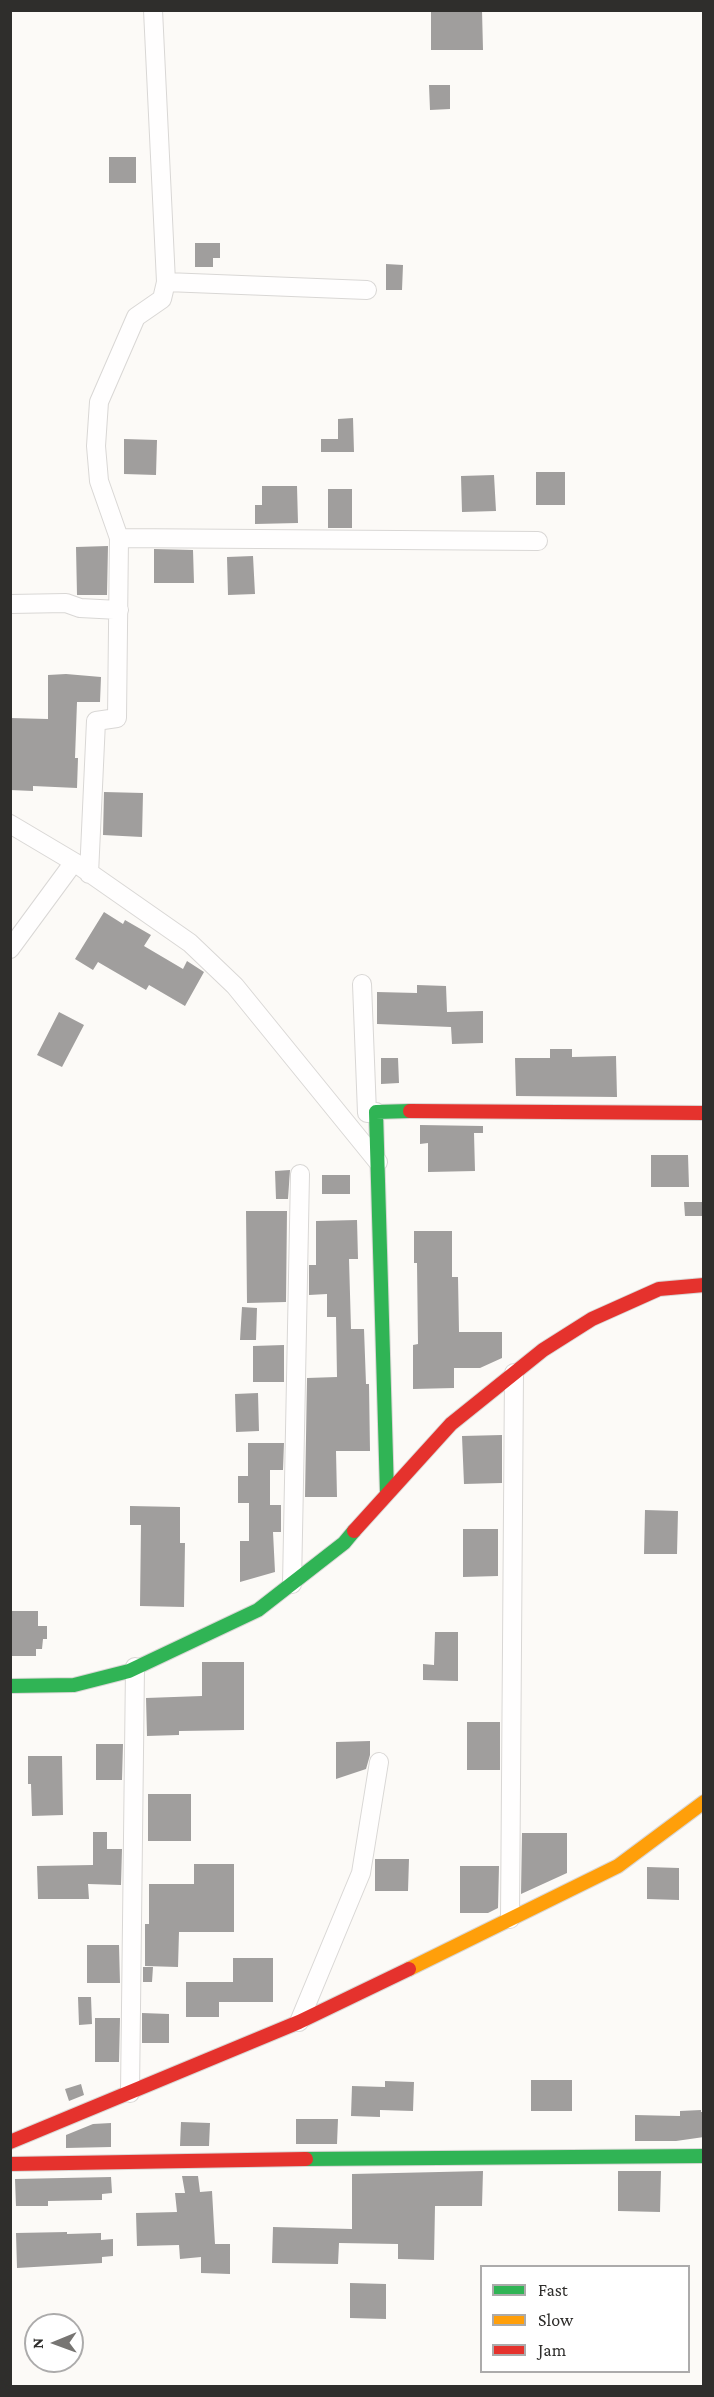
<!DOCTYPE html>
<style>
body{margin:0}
#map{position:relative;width:714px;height:2397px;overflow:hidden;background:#fcfaf7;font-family:"Crimson Pro",serif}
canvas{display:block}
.frame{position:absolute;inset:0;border:12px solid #2f2e2c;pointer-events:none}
.legend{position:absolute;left:480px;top:2265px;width:210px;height:108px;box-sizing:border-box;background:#fff;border:2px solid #acabab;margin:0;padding:8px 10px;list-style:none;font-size:18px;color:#2f2e2c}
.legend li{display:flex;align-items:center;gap:12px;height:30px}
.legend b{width:30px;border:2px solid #acabab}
.north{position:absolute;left:24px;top:2313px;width:60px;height:60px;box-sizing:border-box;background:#fff;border:2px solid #acabab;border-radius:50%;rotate:269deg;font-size:16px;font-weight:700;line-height:24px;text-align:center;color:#2f2e2c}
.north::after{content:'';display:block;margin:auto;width:21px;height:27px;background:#777573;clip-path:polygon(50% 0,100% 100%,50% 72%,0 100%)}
</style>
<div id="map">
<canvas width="714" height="2397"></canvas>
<div class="frame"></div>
<ul class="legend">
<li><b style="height:8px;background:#30b455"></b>Fast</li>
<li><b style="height:8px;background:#ff9f0a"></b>Slow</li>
<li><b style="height:8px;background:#e5322d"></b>Jam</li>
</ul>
<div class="north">N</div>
</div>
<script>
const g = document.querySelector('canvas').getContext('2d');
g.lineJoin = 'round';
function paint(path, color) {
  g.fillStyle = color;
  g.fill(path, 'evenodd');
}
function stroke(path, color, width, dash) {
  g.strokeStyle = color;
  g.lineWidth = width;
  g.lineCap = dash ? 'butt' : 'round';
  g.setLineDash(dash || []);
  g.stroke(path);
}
const building = new Path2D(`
 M 431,10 L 482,10 L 483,50 L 431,50 Z
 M 429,85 L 450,85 L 450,109 L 430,110 Z
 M 109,157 L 136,157 L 136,183 L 109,183 Z
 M 195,243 L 220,243 L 220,258 L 213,258 L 213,267 L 195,267 Z
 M 386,264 L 403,265 L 402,290 L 386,290 Z
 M 353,418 L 354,452 L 321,452 L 321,439 L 338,439 L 338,419 Z
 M 124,439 L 157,440 L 156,475 L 124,474 Z
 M 536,472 L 565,472 L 565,505 L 536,505 Z
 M 494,475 L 496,511 L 462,512 L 461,476 Z
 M 262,486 L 297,486 L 298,523 L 255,524 L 255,505 L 262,505 Z
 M 328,489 L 352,489 L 352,528 L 328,528 Z
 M 108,546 L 107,595 L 77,595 L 76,547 Z
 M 154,549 L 193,550 L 194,583 L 154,583 Z
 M 253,556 L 255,594 L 228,595 L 227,557 Z
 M 66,674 L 101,677 L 100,702 L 77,702 L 75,758 L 78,758 L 77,788 L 33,786 L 33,791 L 10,790 L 10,718 L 48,719 L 48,675 Z
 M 104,792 L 143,793 L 142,837 L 103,835 Z
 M 104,912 L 123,924 L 125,920 L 151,935 L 144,946 L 183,969 L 187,961 L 204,972 L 185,1006 L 149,985 L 146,990 L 98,962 L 93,970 L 75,959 Z
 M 417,985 L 446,986 L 447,1012 L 483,1011 L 483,1043 L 452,1044 L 451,1027 L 377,1024 L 377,992 L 417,993 Z
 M 59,1012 L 84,1025 L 62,1067 L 37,1055 Z
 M 550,1049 L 572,1049 L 572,1057 L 616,1056 L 617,1097 L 516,1096 L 515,1058 L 550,1058 Z
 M 381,1058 L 398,1058 L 399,1083 L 381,1084 Z
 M 420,1125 L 483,1126 L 483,1133 L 474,1133 L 475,1171 L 428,1172 L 428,1143 L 420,1144 Z
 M 651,1155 L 688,1155 L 689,1187 L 651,1187 Z
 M 290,1170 L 288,1199 L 276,1199 L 275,1171 Z
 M 322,1175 L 350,1175 L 350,1194 L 322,1194 Z
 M 684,1202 L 703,1202 L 703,1216 L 685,1216 Z
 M 246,1211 L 287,1211 L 286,1302 L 247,1303 Z
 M 357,1220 L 358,1259 L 349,1259 L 351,1329 L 364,1329 L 366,1384 L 369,1384 L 370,1451 L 336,1451 L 337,1497 L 305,1497 L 307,1378 L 337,1377 L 336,1317 L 327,1317 L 327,1294 L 309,1295 L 309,1265 L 316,1265 L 316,1221 Z
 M 414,1231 L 452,1231 L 452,1277 L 458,1277 L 459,1332 L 502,1332 L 502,1358 L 480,1368 L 454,1368 L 454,1388 L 413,1389 L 413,1345 L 418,1344 L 417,1263 L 414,1263 Z
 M 242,1307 L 257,1308 L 256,1340 L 240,1340 Z
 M 284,1345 L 284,1382 L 253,1382 L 253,1346 Z
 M 258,1393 L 259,1431 L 236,1432 L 235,1394 Z
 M 502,1435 L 502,1483 L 464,1484 L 462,1436 Z
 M 248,1443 L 284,1443 L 283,1470 L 270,1470 L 270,1505 L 281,1505 L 281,1532 L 273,1532 L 275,1572 L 240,1582 L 240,1541 L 249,1541 L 249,1503 L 238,1503 L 238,1476 L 248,1476 Z
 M 130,1506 L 180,1507 L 180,1543 L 185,1543 L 184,1607 L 140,1606 L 141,1525 L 130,1525 Z
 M 645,1510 L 678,1511 L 677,1554 L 644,1554 Z
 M 463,1529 L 498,1529 L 498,1576 L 463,1577 Z
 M 12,1611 L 38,1611 L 38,1626 L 47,1626 L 47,1639 L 43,1639 L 42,1649 L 36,1649 L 36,1656 L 12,1656 Z
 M 435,1632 L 458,1632 L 458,1681 L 423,1680 L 423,1664 L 434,1665 Z
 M 202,1662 L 244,1662 L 244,1730 L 179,1731 L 179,1735 L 147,1736 L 146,1698 L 202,1696 Z
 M 467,1722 L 500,1722 L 500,1770 L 467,1770 Z
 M 370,1741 L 370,1755 L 366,1769 L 336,1779 L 336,1742 Z
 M 96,1744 L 123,1744 L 122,1780 L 96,1780 Z
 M 28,1756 L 62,1756 L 63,1815 L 32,1816 L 31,1784 L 28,1784 Z
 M 148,1794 L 191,1794 L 191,1841 L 148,1841 Z
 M 93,1832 L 107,1832 L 107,1849 L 122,1849 L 121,1885 L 88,1884 L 89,1899 L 38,1899 L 37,1866 L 93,1865 Z
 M 522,1833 L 567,1833 L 567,1873 L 521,1894 Z
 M 375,1859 L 409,1859 L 408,1891 L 375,1891 Z
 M 194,1864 L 234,1864 L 234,1932 L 179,1932 L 178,1967 L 145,1966 L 145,1924 L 149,1924 L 149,1884 L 194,1884 Z
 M 460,1866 L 499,1866 L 498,1908 L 488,1913 L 460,1913 Z
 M 647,1867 L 679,1868 L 679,1900 L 647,1899 Z
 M 87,1945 L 119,1945 L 120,1983 L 87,1983 Z
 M 233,1958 L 273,1958 L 273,2002 L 219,2002 L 219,2017 L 186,2017 L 186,1982 L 233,1982 Z
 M 143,1967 L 153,1967 L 152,1982 L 143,1982 Z
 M 78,1997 L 91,1997 L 92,2024 L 79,2025 Z
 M 142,2013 L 169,2014 L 169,2043 L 142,2043 Z
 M 95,2018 L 120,2018 L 119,2062 L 95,2062 Z
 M 531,2080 L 572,2080 L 572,2111 L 531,2111 Z
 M 385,2081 L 414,2082 L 413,2111 L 380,2110 L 380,2117 L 351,2116 L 352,2086 L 385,2087 Z
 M 81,2084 L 84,2095 L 69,2101 L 65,2089 Z
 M 701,2110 L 701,2112 L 704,2112 L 704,2137 L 676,2141 L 635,2141 L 635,2115 L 680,2116 L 680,2111 Z
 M 296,2119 L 338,2119 L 337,2144 L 296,2144 Z
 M 181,2122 L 210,2123 L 209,2146 L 180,2146 Z
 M 111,2123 L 111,2147 L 66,2148 L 66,2135 L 93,2124 Z
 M 483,2171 L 482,2206 L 435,2206 L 434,2260 L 398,2259 L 398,2244 L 339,2243 L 338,2264 L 272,2263 L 273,2227 L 352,2229 L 352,2174 Z
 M 618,2171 L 661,2171 L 660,2212 L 618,2211 Z
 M 182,2176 L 198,2176 L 200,2192 L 212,2191 L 215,2244 L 230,2244 L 230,2274 L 201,2273 L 201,2257 L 180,2259 L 179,2245 L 137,2246 L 136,2213 L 177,2212 L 175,2193 L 185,2193 Z
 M 111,2177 L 112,2193 L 102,2194 L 102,2200 L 48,2201 L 48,2206 L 16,2206 L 15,2179 Z
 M 67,2232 L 67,2234 L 101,2233 L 101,2240 L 113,2239 L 113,2256 L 102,2257 L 102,2263 L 17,2268 L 16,2233 Z
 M 350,2283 L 386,2284 L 386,2319 L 350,2318 Z`);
const street = new Path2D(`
 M 153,10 L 166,282 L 367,290
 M 119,538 L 538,541
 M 10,604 L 66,603 L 80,608 L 119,610
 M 10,824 L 74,862
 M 89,874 L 96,721 L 117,718 L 119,538 L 99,481 L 96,446 L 99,402 L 136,317 L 162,299 L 166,282
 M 10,949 L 74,862 L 190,943 L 235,986 L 378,1162
 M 362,984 L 367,1113 L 376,1112
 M 292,1584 L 300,1174
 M 510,1919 L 514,1373
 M 299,2022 L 361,1873 L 379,1762
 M 130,2093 L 135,1667`);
const fast = new Path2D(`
 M 387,1493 L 376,1112 L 410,1111
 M 10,1686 L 74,1685 L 129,1671 L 258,1610 L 344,1543 L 354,1531
 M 306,2159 L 704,2156`);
const slow = new Path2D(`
 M 409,1969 L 618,1866 L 704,1802`);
const jam = new Path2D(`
 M 410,1111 L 704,1113
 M 354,1531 L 451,1424 L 543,1350 L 592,1319 L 659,1289 L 704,1285
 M 10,2142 L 299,2022 L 409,1969
 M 10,2164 L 306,2159`);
paint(building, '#a09e9d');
stroke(street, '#d9d7d5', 20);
stroke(fast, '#d9d7d5', 16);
stroke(slow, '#d9d7d5', 16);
stroke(jam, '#d9d7d5', 16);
stroke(street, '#fffefe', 18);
stroke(fast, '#30b455', 14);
stroke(slow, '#ff9f0a', 14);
stroke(jam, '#e5322d', 14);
</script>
